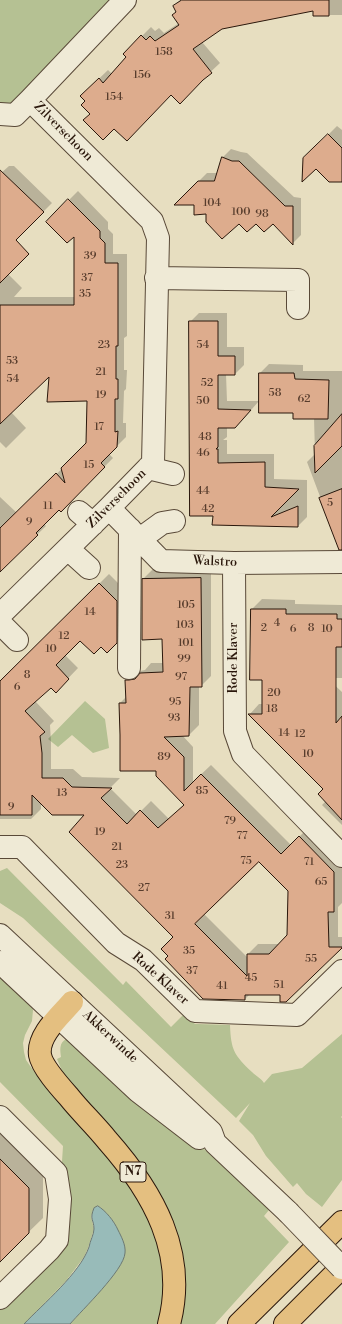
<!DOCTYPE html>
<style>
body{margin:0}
canvas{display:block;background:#e7dec0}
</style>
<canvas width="342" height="1324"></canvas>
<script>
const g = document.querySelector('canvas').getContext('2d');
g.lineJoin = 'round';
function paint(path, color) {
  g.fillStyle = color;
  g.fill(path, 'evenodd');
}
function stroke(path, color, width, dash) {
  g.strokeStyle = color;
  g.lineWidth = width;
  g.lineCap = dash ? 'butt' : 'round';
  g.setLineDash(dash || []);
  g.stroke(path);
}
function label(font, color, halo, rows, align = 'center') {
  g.font = font + ' "Libre Bodoni",serif';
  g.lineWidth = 3;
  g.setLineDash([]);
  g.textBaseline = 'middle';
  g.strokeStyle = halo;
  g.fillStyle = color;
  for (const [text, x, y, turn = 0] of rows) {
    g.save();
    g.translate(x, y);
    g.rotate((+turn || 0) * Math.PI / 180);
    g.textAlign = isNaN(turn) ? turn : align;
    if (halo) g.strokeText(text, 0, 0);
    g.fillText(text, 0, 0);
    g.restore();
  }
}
const green = new Path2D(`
 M 0,0 L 119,0 L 12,107 L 0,107 Z
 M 85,701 L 105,719 L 109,748 L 93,753 L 72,735 L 58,747 L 48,739 Z
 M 7,868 L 123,985 L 126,981 L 171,1027 L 184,1014 L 195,1024 L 198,1024 L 230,1025 C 231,1050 234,1055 252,1072 C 256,1076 261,1078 264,1083 L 272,1074 L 302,1068 L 342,1034 L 342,1116 L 341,1117 L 342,1118 L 342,1180 L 322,1207 L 306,1194 L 297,1183 L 293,1187 L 266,1156 L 253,1135 L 239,1121 L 250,1103 L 236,1118 L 23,918 L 0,903 L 0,871 Z
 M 0,970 L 31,1003 L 33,1010 L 32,1021 L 25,1035 L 23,1043 L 24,1052 L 26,1060 L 40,1080 L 114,1162 L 150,1218 L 163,1258 L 165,1292 L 159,1324 L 70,1324 L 110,1279 L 115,1224 L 101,1208 L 98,1206 L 91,1216 L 94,1229 L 88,1248 L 84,1257 L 66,1281 L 24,1324 L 0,1324 L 0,1308 L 56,1254 L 63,1146 L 0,1082 Z
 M 66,1039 L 69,1040 L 214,1157 L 269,1210 L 264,1216 L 289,1242 L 215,1324 L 179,1324 L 183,1260 L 177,1234 L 167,1209 L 71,1085 L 63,1073 L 57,1059 L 61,1057 C 60,1050 59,1043 66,1039 Z`);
const water = new Path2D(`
 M 98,1206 C 106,1211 114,1221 118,1230 C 121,1236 126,1245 125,1253 C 124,1270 82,1310 70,1324 L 24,1324 C 43,1304 80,1273 89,1247 C 90,1241 94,1234 94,1229 C 94,1219 89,1220 94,1208 Z`);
const shadow = new Path2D(`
 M 180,0 L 232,0 L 221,29 L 202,42 L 220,63 L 203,79 L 171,94 L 114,128 L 81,96 L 108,70 L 112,74 L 128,57 L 124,54 L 151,27 L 155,31 L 159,28 L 164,33 L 179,23 L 177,11 L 174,6 Z
 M 305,0 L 342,0 L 342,15 L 314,15 L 314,9 Z
 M 337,126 L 342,130 L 342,180 L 316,167 L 304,159 Z
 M 231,149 L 241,152 L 247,153 L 294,197 L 301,198 L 301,235 L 293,243 L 273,222 L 239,222 L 207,213 L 195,204 L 176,204 L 207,173 L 217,173 L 222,158 Z
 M 9,166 L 14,166 L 52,203 L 8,247 L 0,240 L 0,174 Z
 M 78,191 L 108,222 L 108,229 L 113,234 L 113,254 L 127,254 L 127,336 L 124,338 L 124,370 L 127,370 L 126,389 L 124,391 L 123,423 L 126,423 L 126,437 L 109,454 L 113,458 L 61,511 L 59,509 L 44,524 L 46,526 L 0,571 L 0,497 L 17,513 L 88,443 L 88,400 L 50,375 L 11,412 L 26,428 L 6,448 L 0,442 L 0,272 L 3,269 L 22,288 L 14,297 L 75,297 L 75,234 L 47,222 Z
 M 199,313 L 227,313 L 227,347 L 244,347 L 244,365 L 235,374 L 226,374 L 227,401 L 259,401 L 244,418 L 227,427 L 227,437 L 223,440 L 227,440 L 227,454 L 274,454 L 274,479 L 307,480 L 307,517 L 298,526 L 214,515 L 190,322 Z
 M 269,364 L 303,365 L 303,371 L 342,371 L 342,518 L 330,523 L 307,462 L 315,454 L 314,418 L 294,412 L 260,373 Z
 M 211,568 L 211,676 L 201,686 L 199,686 L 199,725 L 189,735 L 182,735 L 193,747 L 193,782 L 211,765 L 291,845 L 309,827 L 342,860 L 342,903 L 338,907 L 338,937 L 342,937 L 342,947 L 286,1001 L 281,994 L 250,994 L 245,999 L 170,956 L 175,937 L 86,814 L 41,802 L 41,809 L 31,819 L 0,819 L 0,683 L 109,574 L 126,591 L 126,632 L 107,651 L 102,645 L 80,639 L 65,655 L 78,668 L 56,691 L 51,686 L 35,701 L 54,721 L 50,725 L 51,742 L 51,769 L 73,769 L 82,777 L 120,778 L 110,788 L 137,815 L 151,801 L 169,819 L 185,804 L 157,770 L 121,735 L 120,703 L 127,696 L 126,680 L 136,670 L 140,671 L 145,670 L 151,663 L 164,663 L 163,638 L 143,579 L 153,569 ZM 259,861 L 289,891 L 288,935 L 279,944 L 258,944 L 248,954 L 248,958 L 204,914 Z
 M 262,599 L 295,600 L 295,604 L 342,605 L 342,678 L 327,678 L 342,692 L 342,825 L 322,805 L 326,801 L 324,789 L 250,714 L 259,704 L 263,704 L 263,679 L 252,609 Z
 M 0,1130 L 43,1174 L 43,1218 L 0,1260 Z`);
const building = new Path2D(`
 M 182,0 L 329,0 L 329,16 L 313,16 L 313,11 L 222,29 L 193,49 L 212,73 L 203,80 L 180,104 L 171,95 L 127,141 L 114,129 L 103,140 L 83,120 L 90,114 L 81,105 L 85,101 L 80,96 L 99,78 L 103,83 L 126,57 L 123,54 L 141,35 L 146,40 L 150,36 L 155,41 L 179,25 L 172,15 L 176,12 L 173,6 Z
 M 328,134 L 342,148 L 342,182 L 329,182 L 316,169 L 302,182 L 303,158 Z
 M 222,157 L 232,161 L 239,161 L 285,206 L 293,206 L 293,245 L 273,224 L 264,232 L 256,224 L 247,232 L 239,224 L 222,239 L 206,222 L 206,214 L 194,215 L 194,205 L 174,205 L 198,181 L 214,181 Z
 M 0,170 L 44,212 L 16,240 L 29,254 L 0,283 Z
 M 68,199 L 100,231 L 100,238 L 105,243 L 105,263 L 118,263 L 118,346 L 116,346 L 116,379 L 118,379 L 118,399 L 115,399 L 115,432 L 118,431 L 117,447 L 101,463 L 105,467 L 61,512 L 59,510 L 36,533 L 38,535 L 0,572 L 0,528 L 56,473 L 65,483 L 61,468 L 86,443 L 87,401 L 47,402 L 49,377 L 0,424 L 0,305 L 74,305 L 74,237 L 67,243 L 46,222 Z
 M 189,321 L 218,321 L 218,356 L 235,356 L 235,375 L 218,375 L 218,409 L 251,410 L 235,428 L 218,428 L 218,447 L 216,449 L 218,449 L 218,463 L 265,462 L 265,487 L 299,489 L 271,517 L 298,506 L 298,527 L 212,525 L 213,516 L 190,516 Z
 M 259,373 L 294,373 L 295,379 L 329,380 L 328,419 L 293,419 L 293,413 L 259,413 Z
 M 342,414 L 342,446 L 315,473 L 314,446 Z
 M 342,489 L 342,550 L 339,550 L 319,498 Z
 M 201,578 L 202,687 L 190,687 L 189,736 L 164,737 L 184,757 L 184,791 L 201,774 L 281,854 L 299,836 L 334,872 L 334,912 L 328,912 L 329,947 L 342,947 L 342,948 L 286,1002 L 280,1002 L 280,995 L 245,995 L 245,1000 L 203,999 L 165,959 L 168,956 L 161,949 L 173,937 L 69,832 L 84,815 L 52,815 L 32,795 L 32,815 L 0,815 L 0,681 L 99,583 L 117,601 L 117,643 L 107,653 L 101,647 L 94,654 L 80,641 L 56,665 L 69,679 L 56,693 L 51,688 L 25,711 L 45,732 L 40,736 L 42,753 L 42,778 L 63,778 L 72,787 L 112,788 L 101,798 L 127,824 L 140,810 L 158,828 L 184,805 L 156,776 L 156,771 L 120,771 L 120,735 L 119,703 L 126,703 L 125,680 L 129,680 L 135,679 L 140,673 L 163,672 L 162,639 L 142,640 L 142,579 ZM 259,862 L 288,891 L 287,935 L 269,954 L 247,954 L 247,976 L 195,924 Z
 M 251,609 L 286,609 L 286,614 L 337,614 L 337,619 L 342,619 L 342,647 L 336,647 L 336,723 L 342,716 L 342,820 L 318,794 L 323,789 L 248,714 L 262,714 L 262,680 L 250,680 Z
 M 0,1159 L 29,1188 L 29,1233 L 0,1262 Z`);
const minor = new Path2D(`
 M 0,114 L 15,115 L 30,100
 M 156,278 L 298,280 L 298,308
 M 148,468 L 173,474
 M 109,508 L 161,561 L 234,563 L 342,562
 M 79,512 L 93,524
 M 140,539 L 162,523 L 174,521
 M 68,549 L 89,568
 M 234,563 L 235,731 L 243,754 L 342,856
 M 0,615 L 109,508 L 153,463 L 158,238 L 152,221 L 30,100 L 125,0
 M 0,623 L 17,640
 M 129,668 L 130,529
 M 0,847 L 22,847 L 116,943 L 143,960 L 195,1011 L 297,1015 L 342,971
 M 0,935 L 211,1132 L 215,1143 L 288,1212
 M 0,962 L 138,1091 L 199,1138
 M 0,1117 L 56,1173 L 60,1199 L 57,1240 L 49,1250 L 0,1298`);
const highway = new Path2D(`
 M 72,1002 C 61,1015 37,1035 40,1055 C 42,1067 61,1088 69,1097 C 81,1112 95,1125 107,1140 C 153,1192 188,1253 169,1324
 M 239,1324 L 342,1222
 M 285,1324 L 342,1267`);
const minorBridge = new Path2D(`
 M 288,1212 L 342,1268`);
const numberNames = [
 ["158",164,52],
 ["156",142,75],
 ["154",114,97],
 ["104",212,203],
 ["100",241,212],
 ["98",262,214],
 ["39",90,256],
 ["37",87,278],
 ["35",85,294],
 ["23",104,345],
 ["54",203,345],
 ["53",12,361],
 ["21",101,372],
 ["54",13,379],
 ["52",207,383],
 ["58",275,393],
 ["19",101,395],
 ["62",304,399],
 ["50",203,401],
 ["17",99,427],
 ["48",205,437],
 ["46",203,453],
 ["15",89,465],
 ["44",203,491],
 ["5",330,503],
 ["11",48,506],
 ["42",208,509],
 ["9",29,522],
 ["105",186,605],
 ["14",90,612],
 ["4",277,623],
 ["103",185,625],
 ["2",264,628],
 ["8",311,628],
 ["6",293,629],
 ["10",327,629],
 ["12",64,636],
 ["101",186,643],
 ["10",51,649],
 ["99",184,659],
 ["8",27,675],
 ["97",181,677],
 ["6",17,687],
 ["20",274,693],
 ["95",175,702],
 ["18",272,709],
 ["93",174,718],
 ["14",284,733],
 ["12",300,734],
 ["10",308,754],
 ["89",164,757],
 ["85",202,791],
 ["13",62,793],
 ["9",11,807],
 ["79",230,821],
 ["19",100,832],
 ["77",242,836],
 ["21",117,847],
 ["75",246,861],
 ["71",309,862],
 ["23",122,865],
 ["65",321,882],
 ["27",144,888],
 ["31",170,916],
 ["35",189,951],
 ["55",311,959],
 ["37",192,971],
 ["45",251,978],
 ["51",279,985],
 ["41",222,986]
];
const shields = [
 [133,1172,26]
];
const shieldNames = [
 ["N7",133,1172]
];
const streetNames = [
 ["Zilverschoon",63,132,45],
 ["Zilverschoon",117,499,-45],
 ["Walstro",215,562,2],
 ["Rode Klaver",234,658,-90],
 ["Rode Klaver",160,979,42],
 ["Akkerwinde",110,1037,43]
];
paint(green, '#b5c193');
paint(water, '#98bbb9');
stroke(water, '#6c7973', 1);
paint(shadow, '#0003');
paint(building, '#ddac8d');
stroke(building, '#2a170b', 1);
stroke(minor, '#594938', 24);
stroke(highway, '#2a170b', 24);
stroke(minor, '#efead6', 22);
stroke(highway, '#e4bf80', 22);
stroke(minorBridge, '#594938', 24, []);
stroke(minorBridge, '#efead6', 22);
label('11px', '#573c2c', null, numberNames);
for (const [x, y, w] of shields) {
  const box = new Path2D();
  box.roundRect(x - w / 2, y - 10, w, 20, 3);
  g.fillStyle = '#efead6';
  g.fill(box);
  stroke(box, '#2a170b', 1);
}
label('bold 12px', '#2a170b', null, shieldNames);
label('13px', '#2a170b', '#efead6', streetNames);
</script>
